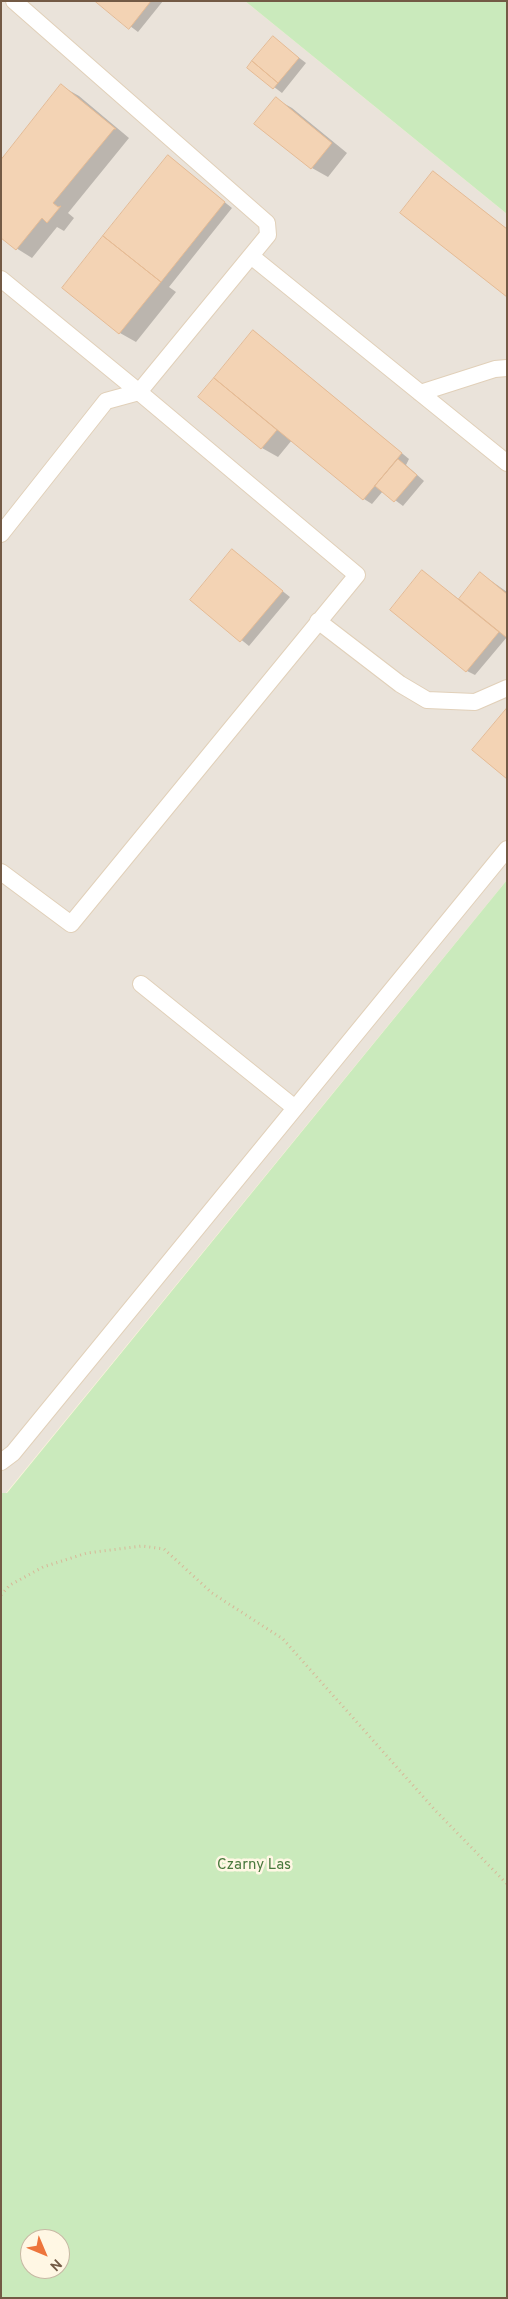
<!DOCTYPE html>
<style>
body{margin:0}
#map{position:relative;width:508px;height:2299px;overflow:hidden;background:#fdf4dd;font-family:Overpass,sans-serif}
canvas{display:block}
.frame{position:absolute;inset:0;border:2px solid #735a45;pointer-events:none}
.north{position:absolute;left:20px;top:2229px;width:50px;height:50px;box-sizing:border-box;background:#fff7e4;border:1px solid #c7b8a4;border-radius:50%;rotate:135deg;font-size:14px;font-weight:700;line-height:20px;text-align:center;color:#735a45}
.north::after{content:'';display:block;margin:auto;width:18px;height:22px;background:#ed753c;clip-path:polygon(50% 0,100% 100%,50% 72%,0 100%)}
</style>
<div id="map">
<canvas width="508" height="2299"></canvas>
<div class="frame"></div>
<div class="north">N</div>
</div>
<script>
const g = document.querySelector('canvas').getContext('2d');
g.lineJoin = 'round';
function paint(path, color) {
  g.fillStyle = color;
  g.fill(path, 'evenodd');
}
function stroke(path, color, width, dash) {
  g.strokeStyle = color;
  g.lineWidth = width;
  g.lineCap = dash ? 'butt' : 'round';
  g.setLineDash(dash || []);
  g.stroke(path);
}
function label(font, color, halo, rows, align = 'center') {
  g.font = font + ' Overpass,sans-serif';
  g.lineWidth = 5;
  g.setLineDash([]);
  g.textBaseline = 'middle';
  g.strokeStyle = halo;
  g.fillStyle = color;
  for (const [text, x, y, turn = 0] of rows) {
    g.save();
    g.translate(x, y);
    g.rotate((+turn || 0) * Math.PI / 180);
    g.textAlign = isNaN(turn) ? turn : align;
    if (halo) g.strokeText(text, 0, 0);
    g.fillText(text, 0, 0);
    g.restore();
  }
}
const industrial = new Path2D(`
 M 1,1 L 245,1 L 507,214 L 507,880 L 6,1493 L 1,1493 Z`);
const green = new Path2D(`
 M 245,1 L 507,1 L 507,214 Z
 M 507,880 L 507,2298 L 1,2298 L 1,1493 L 7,1493 ZM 30,2239 L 60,2239 L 60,2269 L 30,2269 Z`);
const shadow = new Path2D(`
 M 97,1 L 163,1 L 138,32 Z
 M 273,38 L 306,63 L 282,93 L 249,68 Z
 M 63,87 L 79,96 L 129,138 L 68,213 L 74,218 L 64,231 L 57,227 L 32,258 L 16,248 Z
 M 276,99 L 292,108 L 347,153 L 328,177 L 312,168 L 256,123 Z
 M 168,157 L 232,208 L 169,287 L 176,292 L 136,342 L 120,333 L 63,287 Z
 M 433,173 L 507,229 L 507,296 Z
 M 254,331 L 409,459 L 406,465 L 424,481 L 403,506 L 383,491 L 372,504 L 364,499 L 292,440 L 278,457 L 262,448 L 200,397 Z
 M 232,551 L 290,597 L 249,646 L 192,600 Z
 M 422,572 L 460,600 L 480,573 L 507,592 L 507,637 L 475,675 L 467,671 Z`);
const building = new Path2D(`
 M 95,1 L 151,1 L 129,29 Z
 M 273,36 L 299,58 L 278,83 L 252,61 Z
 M 252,61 L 278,83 L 273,89 L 247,68 Z
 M 61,84 L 116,129 L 114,129 L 53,203 L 58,207 L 61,206 L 47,223 L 42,218 L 16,250 L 1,238 L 1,160 Z
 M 276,97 L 332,143 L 311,169 L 254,124 Z
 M 168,155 L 225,202 L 161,282 L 103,236 Z
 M 433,171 L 507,229 L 507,297 L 400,213 Z
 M 103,236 L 161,282 L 119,334 L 62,288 Z
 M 253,330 L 402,453 L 363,500 L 214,378 Z
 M 214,378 L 277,430 L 261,449 L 198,397 Z
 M 398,459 L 417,475 L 394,502 L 375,486 Z
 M 232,549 L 283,591 L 240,642 L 190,600 Z
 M 422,570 L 499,632 L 466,672 L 390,610 Z
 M 480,572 L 507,594 L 507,638 L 459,599 Z
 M 507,708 L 507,779 L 472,750 Z`);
const path = new Path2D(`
 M 1,1595 L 10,1585 L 43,1567 L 87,1553 L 142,1546 L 164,1549 L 212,1593 L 283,1639 L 434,1809 L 507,1884`);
const lane = new Path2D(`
 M 251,256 L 507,463
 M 1,279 L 139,392 L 357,575 L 71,924 L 1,872
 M 420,393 L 495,369 L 507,368
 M 1,534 L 106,401 L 139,392 L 268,235 L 267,223 L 14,1
 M 318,621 L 400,684 L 427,700 L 475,702 L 507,688
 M 141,984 L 295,1108
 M 1,1462 L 13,1453 L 507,849`);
const parkNames = [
 ["Czarny Las",254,1866]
];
paint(industrial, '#eae3da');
paint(green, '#caeabc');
paint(shadow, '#0003');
paint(building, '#f3d3b4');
stroke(building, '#e6bb94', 1);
stroke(lane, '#e1d0b9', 18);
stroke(path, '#d7b798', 3, [1, 4]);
stroke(lane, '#fff', 16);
label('15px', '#49793d', '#fff7e4', parkNames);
</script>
